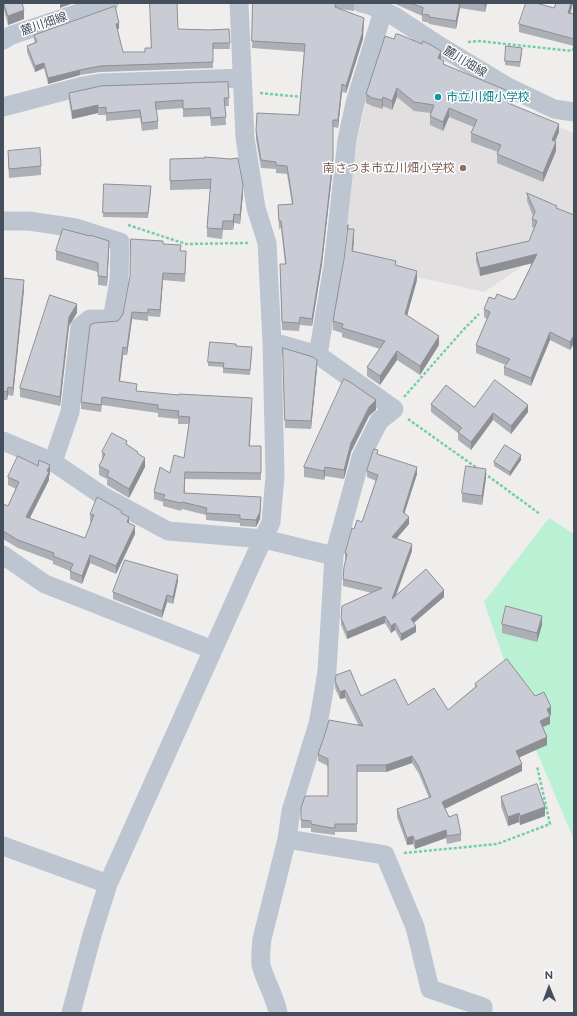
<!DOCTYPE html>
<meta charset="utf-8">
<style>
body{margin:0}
#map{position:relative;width:577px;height:1016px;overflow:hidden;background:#f0eeed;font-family:Raleway,sans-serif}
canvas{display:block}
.frame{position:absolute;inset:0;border:4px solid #454f5b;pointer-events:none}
.north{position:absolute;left:529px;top:968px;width:40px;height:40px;-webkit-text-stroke:3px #fff;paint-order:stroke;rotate:359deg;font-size:11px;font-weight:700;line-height:16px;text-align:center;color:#454f5b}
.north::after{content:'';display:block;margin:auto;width:14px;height:18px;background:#454f5b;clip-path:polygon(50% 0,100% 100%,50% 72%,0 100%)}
</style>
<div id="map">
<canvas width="577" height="1016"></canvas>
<div class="frame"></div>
<div class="north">N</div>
</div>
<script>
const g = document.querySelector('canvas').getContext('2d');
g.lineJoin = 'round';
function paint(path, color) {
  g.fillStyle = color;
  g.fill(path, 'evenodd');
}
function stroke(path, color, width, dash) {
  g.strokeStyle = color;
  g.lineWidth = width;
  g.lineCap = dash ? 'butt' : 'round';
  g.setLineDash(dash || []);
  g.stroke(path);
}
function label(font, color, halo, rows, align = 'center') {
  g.font = font + ' Raleway,"Noto Sans JP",sans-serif';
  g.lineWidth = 3;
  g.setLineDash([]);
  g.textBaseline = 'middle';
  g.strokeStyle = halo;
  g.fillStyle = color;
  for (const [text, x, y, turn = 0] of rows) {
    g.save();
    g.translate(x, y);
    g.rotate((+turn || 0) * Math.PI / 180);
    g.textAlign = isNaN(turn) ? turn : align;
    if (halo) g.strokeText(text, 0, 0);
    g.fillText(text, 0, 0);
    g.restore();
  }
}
const education = new Path2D(`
 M 378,48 L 466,94 L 574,133 L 574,282 L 526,264 L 484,292 L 341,260 L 343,203 Z`);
const green = new Path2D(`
 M 549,518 L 574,534 L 574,840 L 531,738 L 484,602 Z`);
const path = new Path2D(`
 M 468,42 L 478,41 L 572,51 L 574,48
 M 260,93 L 302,97
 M 128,225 L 186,244 L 248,243
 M 404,397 L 464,329 L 479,314
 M 408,419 L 477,468
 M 484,473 L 540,514
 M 404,853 L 497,844 L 550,824 L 537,766`);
const minor = new Path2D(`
 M 361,3 L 370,5 L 394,16 L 438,45 L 506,86 L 554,109 L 574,112
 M 3,40 L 12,35 L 109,3
 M 3,107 L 83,86 L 100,83 L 242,78
 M 3,221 L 29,221 L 76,228 L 120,242 L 119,281 L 112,319 L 90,319 L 80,327 L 70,412 L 53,462
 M 272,342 L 318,355 L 394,409 L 379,421 L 361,457 L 334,556 L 327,671 L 322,702 L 318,724 L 291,811 L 287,839 L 262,939 C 261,948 260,956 261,965 C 265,981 275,996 278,1013
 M 318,355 L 333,266 L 347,140 L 355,103 L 383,11
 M 3,441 L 53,462 L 103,496 L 168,531 L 264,539 L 334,556
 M 3,555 L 45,584 L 213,650
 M 287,839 L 385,855 L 415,927 L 430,989 L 483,1007 L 483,1013
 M 3,846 L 108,884
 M 71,1013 L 92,935 L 108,884 L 251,565 L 271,522 L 275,476 L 272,342 L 267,243 L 256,208 L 245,138 L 239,3`);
const wall = new Path2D(`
 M 4,3 L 22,3 L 24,19 L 8,25 L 4,10 Z
 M 253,3 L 354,3 L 354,11 L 341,9 L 364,26 L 363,31 L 363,39 L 346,93 L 342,92 L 338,128 L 333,127 L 333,166 L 322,264 L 312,326 L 300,325 L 299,331 L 282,330 L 280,264 L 285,264 L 281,228 L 279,229 L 278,205 L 292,204 L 287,174 L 276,173 L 276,169 L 261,168 L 256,139 L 256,131 L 299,115 L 304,52 L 252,48 Z
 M 393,3 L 487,3 L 485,12 L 460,8 L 456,29 L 429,24 L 429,23 L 422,21 L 422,16 Z
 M 556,3 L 573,3 L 571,13 L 574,14 L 574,46 L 519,32 L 519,24 L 554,8 Z
 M 117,29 L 123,52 L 145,52 L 178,29 L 209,30 L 229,29 L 230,49 L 213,49 L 213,68 L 100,72 L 80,75 L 48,84 L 44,68 L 35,72 L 27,52 L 27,46 L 35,42 L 34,40 L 34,35 L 119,29 Z
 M 522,52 L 520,67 L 505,65 L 505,61 Z
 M 441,60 L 444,64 L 513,101 L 512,104 L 559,132 L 555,141 L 556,151 L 543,182 L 497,163 L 497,154 L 498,152 L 471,142 L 471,133 L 474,127 L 449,117 L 443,131 L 430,125 L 430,116 L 431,113 L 414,111 L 397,97 L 392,110 L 383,106 L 382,109 L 372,106 L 366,103 L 366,94 Z
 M 228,82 L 229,106 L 225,106 L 226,125 L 211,126 L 210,116 L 183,117 L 183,108 L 156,110 L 158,121 L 158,129 L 142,131 L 140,118 L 106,121 L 106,115 L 98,115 L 98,113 L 72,119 L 69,101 L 69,93 Z
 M 8,151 L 41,166 L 41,175 L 9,178 L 8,160 Z
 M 170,159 L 243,194 L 240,224 L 234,223 L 233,230 L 223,230 L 222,239 L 207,237 L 207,228 L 210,189 L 170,190 Z
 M 104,184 L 151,191 L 148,218 L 103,217 Z
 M 527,193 L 557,208 L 574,215 L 574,343 L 570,350 L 550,340 L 531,386 L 504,375 L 504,367 L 506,365 L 476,353 L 476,345 L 487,319 L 484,317 L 484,309 L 495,299 L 513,300 L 515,299 L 532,263 L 480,276 L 476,261 L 476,253 L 529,241 L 535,228 L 532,227 L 532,219 L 533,216 L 527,201 Z
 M 348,229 L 354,239 L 353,251 L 396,265 L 417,280 L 407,315 L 439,345 L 420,375 L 397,360 L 380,385 L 367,376 L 367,367 L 380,349 L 342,337 L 342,333 L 333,330 L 333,321 L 344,259 Z
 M 90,236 L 109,250 L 107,286 L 98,285 L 98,272 L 56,260 L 56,251 Z
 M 163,244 L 181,251 L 186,258 L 185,282 L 163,280 L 160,317 L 148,316 L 148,321 L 132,319 L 127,355 L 123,355 L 120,381 L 137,391 L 252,406 L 250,446 L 261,446 L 261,480 L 185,479 L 185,493 L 261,505 L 260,519 L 256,527 L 240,526 L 240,523 L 206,520 L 206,515 L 182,509 L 181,511 L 163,506 L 163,502 L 154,499 L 154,492 L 170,473 L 184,458 L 189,424 L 178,424 L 178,419 L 158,417 L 158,413 L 102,405 L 101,412 L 81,409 L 81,402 L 118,321 Z
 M 3,278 L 24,289 L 13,396 L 8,395 L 7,400 L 3,400 Z
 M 77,313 L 69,326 L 60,406 L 20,397 L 20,388 Z
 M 236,346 L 252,351 L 250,375 L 223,373 L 223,367 L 208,366 L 208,362 Z
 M 283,348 L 317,368 L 311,429 L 285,428 Z
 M 431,404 L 474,407 L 528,412 L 511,434 L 493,420 L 471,450 L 458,440 L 458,433 L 431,412 Z
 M 376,410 L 369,416 L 351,452 L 344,479 L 325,476 L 324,480 L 304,477 L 304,467 Z
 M 127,444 L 138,454 L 145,467 L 129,498 L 107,485 L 107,479 L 99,475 L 99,466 L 102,462 L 102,452 Z
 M 378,454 L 417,474 L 404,513 L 409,524 L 396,539 L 412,551 L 396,596 L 444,597 L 414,623 L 416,632 L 401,641 L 395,630 L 391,633 L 385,623 L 347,639 L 341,625 L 341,618 L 372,593 L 343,586 L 343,579 L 346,560 L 345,560 L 345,553 L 354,529 L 362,522 L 376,481 L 367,477 L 367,471 Z
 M 521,460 L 510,476 L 494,466 L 494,462 Z
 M 50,474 L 49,476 L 49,480 L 30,518 L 85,538 L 91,522 L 90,522 L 90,514 L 122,514 L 129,523 L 135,534 L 116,574 L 90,563 L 82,584 L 70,579 L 70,571 L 53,564 L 53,561 L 18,548 L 3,539 L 3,504 L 8,506 L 16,489 L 8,485 L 8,477 Z
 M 486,478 L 482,505 L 462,502 L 462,493 Z
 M 574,500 L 574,516 L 573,515 L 573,502 Z
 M 178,581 L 173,604 L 167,602 L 162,618 L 113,599 L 113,592 Z
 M 502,624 L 542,625 L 537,642 L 502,633 Z
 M 335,681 L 361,696 L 408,705 L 448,710 L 475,687 L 475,684 L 535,696 L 551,715 L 550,715 L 550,724 L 543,727 L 547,745 L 519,757 L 522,771 L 445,809 L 449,817 L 461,834 L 461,841 L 447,844 L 446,838 L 415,849 L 413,844 L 407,845 L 397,817 L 397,809 L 429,798 L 419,774 L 412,763 L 386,772 L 357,772 L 357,832 L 335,832 L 335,835 L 311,832 L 311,828 L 301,828 L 301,808 L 328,796 L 328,766 L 318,761 L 318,754 L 359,726 L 345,698 L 340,699 L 335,688 Z
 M 501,797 L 545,816 L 520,825 L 519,822 L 508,826 L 501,806 Z`);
const shadedWall = new Path2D(`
 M 60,3 L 74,3 L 60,8 Z
 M 460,3 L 460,8 L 456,29 L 456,21 Z
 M 486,3 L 487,3 L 485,12 L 485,4 Z
 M 571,3 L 573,3 L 568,20 L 568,13 Z
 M 24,10 L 24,19 L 8,25 L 8,16 Z
 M 364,18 L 363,39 L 346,93 L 346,86 L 362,31 Z
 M 119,23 L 119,29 L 116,29 L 116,24 Z
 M 441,51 L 441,60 L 438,58 Z
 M 44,63 L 44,68 L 35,72 L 35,66 Z
 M 80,70 L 80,75 L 48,84 L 48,78 Z
 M 342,84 L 342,92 L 338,128 L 338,120 Z
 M 397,88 L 397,97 L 392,110 L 392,101 Z
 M 513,93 L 513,101 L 508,112 L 508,103 Z
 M 383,97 L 383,106 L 382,109 L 382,100 Z
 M 98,105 L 98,113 L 72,119 L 72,111 Z
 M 449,108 L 449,117 L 443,131 L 443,122 Z
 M 559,124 L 559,132 L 552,149 L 552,140 Z
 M 556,142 L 556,151 L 543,182 L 543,173 Z
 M 333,158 L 333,166 L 322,264 L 312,326 L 312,319 Z
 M 243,185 L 243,194 L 240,224 L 240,215 Z
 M 234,214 L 234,223 L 233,230 L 233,221 Z
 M 354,229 L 354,239 L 352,260 L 352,251 Z
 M 109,241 L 109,250 L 107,286 L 107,277 Z
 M 537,254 L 537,262 L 480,276 L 480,268 Z
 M 417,271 L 417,280 L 405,323 L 405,314 Z
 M 163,273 L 163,280 L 160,317 L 160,310 Z
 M 24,280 L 24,289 L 13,396 L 13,388 Z
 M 77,304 L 77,313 L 69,326 L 60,406 L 60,397 L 69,317 Z
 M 132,312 L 132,319 L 127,355 L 127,348 Z
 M 550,332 L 550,340 L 531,386 L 531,378 Z
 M 574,335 L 574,343 L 570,350 L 570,342 Z
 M 439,336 L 439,345 L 420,375 L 420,366 Z
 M 123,347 L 123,355 L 119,388 L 119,381 Z
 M 397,351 L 397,360 L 380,385 L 380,376 Z
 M 317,360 L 317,368 L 311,429 L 311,421 Z
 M 8,387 L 8,395 L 7,400 L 7,392 Z
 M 376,400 L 376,410 L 369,416 L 351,452 L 344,479 L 344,470 L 351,443 L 369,407 Z
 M 528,405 L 528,412 L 511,434 L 511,426 Z
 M 493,413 L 493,420 L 471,450 L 471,442 Z
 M 521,455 L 521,460 L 510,476 L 510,472 Z
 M 145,458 L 145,467 L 129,498 L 129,489 Z
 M 50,465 L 50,474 L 49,476 L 49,480 L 26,525 L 26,517 Z
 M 325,467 L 325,476 L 324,480 L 324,471 Z
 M 417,467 L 417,474 L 403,518 L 403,512 Z
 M 486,469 L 486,478 L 482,505 L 482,496 Z
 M 261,497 L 260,519 L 256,527 L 256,520 Z
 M 129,517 L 129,525 L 127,522 Z
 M 409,517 L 409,524 L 392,544 L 392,537 Z
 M 135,526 L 135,534 L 116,574 L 116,566 Z
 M 412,544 L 412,551 L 392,605 L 392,599 Z
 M 90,555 L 90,563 L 82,584 L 82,576 Z
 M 178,575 L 178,581 L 173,604 L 173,597 Z
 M 444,590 L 444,597 L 411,625 L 411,619 Z
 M 167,595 L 167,602 L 162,618 L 162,611 Z
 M 385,616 L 385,623 L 347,639 L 347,632 Z
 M 542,616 L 542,625 L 537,642 L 537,633 Z
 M 395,623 L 395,630 L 391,633 L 391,626 Z
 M 416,626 L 416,632 L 401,641 L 401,634 Z
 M 345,690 L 345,698 L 340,699 L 340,692 Z
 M 551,707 L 551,715 L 547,716 L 547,709 Z
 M 550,716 L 550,724 L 540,728 L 540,721 Z
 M 547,737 L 547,745 L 516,759 L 516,751 Z
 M 412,756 L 412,763 L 386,772 L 386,765 Z
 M 522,764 L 522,771 L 442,810 L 442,802 Z
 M 545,807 L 545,816 L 520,825 L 520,816 Z
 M 519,813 L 519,822 L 508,826 L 508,817 Z
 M 446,830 L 446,838 L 415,849 L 415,841 Z
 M 413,836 L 413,844 L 407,845 L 407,838 Z`);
const building = new Path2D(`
 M 4,3 L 22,3 L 24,10 L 8,16 Z
 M 150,3 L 177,3 L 178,29 L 209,30 L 229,29 L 230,43 L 213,43 L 213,62 L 100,66 L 80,70 L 48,78 L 44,63 L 35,66 L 27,46 L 37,42 L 34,35 L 115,6 L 119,23 L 116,24 L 123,52 L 145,52 L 145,48 L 151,48 Z
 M 253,3 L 336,3 L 335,7 L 364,18 L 362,31 L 363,31 L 346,86 L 342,84 L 338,120 L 333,120 L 333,158 L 322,257 L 312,319 L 300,317 L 299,323 L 282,322 L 280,264 L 286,264 L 281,221 L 279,221 L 278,205 L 293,204 L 287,166 L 276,165 L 276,162 L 261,160 L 256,131 L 257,113 L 299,115 L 305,44 L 252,41 Z
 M 411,3 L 460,3 L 456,21 L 429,17 L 429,15 L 422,14 L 423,8 Z
 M 477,3 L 486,3 L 485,4 Z
 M 526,3 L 536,3 L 554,8 L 556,3 L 571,3 L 568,13 L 574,14 L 574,39 L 519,24 Z
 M 396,34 L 398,34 L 422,44 L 423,41 L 431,45 L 441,51 L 438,58 L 444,61 L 443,64 L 513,93 L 508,103 L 559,124 L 552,140 L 556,142 L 543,173 L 497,154 L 501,145 L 471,133 L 477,120 L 449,108 L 443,122 L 430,116 L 434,105 L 414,102 L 397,88 L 392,101 L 383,97 L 382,100 L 372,98 L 366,94 L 385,36 L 394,39 Z
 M 506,46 L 522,48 L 520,62 L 505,61 Z
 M 228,82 L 229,98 L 224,98 L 226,117 L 211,118 L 210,108 L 183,109 L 183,100 L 155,102 L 158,121 L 142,123 L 140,110 L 106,113 L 106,107 L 98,108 L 98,105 L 72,111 L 69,93 L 101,86 Z
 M 40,148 L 41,166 L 9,169 L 8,151 Z
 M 205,157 L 230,159 L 238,158 L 243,185 L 240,215 L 234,214 L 233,221 L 223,221 L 222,229 L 207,228 L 211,179 L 170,181 L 170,159 L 205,158 Z
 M 104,184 L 151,186 L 148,213 L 103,213 Z
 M 527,193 L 557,206 L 556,208 L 574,215 L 574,335 L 570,342 L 550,332 L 531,378 L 504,367 L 510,359 L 476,345 L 490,312 L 484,309 L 489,297 L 495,299 L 497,294 L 513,300 L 514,298 L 515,299 L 537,254 L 480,268 L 476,253 L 529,241 L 537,221 L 532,219 L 535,212 Z
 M 348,225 L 347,229 L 354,229 L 352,251 L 396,261 L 395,265 L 417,271 L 405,314 L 439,336 L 420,366 L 397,351 L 380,376 L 367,367 L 385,341 L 342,328 L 343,324 L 333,321 L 344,259 Z
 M 63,229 L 90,236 L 90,235 L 109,241 L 107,277 L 98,276 L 98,263 L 56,251 Z
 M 131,239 L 163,241 L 163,244 L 181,245 L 180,251 L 186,251 L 185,274 L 163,273 L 160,310 L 148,309 L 148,313 L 132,312 L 127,348 L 123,347 L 119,381 L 137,384 L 136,391 L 179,395 L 179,394 L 252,398 L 249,446 L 261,446 L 261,473 L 185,472 L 184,493 L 261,497 L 260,512 L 256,520 L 240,519 L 240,515 L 206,513 L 207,508 L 182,502 L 181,503 L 163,499 L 165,495 L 154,492 L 160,467 L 170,473 L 174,455 L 184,458 L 190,417 L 178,416 L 179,411 L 158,409 L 158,405 L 102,397 L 101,405 L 81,402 L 90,325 L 94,323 L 118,321 L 123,314 L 130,276 Z
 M 3,278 L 24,280 L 13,388 L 8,387 L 7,392 L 3,391 Z
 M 50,295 L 77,304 L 69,317 L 60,397 L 20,388 Z
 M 210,342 L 236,344 L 236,346 L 252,347 L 250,370 L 223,368 L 224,363 L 208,362 Z
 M 283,348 L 313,357 L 317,360 L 311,421 L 285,420 Z
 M 344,379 L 350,382 L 376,400 L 369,407 L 351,443 L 344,470 L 325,467 L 324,471 L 304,467 Z
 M 495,380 L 528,405 L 511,426 L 493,413 L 471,442 L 458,432 L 462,428 L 431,404 L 446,385 L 474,407 Z
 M 112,433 L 127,441 L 126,444 L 138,452 L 137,453 L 145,458 L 129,489 L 107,476 L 109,471 L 99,466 L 105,454 L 102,452 Z
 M 505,445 L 521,455 L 510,472 L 494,462 Z
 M 374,449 L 378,450 L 377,454 L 417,467 L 403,512 L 409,517 L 392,537 L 412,544 L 392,599 L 426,569 L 444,590 L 411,619 L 416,626 L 401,634 L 395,623 L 391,626 L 385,616 L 347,632 L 341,618 L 342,606 L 382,588 L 343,579 L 344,567 L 347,554 L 345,553 L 352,528 L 354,529 L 357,520 L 362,522 L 378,475 L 367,471 Z
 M 18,456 L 38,466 L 39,460 L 50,465 L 47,471 L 49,472 L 26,517 L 85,538 L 94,515 L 90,514 L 97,497 L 122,511 L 121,513 L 129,517 L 127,522 L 135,526 L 116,566 L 90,555 L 82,576 L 70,571 L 73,564 L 53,556 L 54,553 L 18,540 L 3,531 L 3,504 L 8,506 L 19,482 L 8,477 Z
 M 466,466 L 486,469 L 482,496 L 462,493 Z
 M 125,560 L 178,575 L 173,597 L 167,595 L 162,611 L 113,592 Z
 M 506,606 L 542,616 L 537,633 L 502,624 Z
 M 507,659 L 535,696 L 544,692 L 551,707 L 547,709 L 550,716 L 540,721 L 547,737 L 516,751 L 522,764 L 442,802 L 449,817 L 457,814 L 461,834 L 447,836 L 446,830 L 415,841 L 413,836 L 407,838 L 397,809 L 431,797 L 419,767 L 412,756 L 386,765 L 357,765 L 357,824 L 335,824 L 335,828 L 332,828 L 311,824 L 311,821 L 301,820 L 301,808 L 305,796 L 328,796 L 328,759 L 318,754 L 325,734 L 329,720 L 363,726 L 345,690 L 340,692 L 335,681 L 336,675 L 350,670 L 361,696 L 395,679 L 408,705 L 434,688 L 448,710 L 477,686 L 475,684 Z
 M 537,784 L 545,807 L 520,816 L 519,813 L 508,817 L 501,797 Z`);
const markers = [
 [438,97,4,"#0f9aa8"],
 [463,168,4,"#8d6e63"]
];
const streetNames = [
 ["麓川畑線",44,24,-19],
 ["麓川畑線",465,62,31]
];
const cultureNames = [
 ["市立川畑小学校",446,97]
];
const educationNames = [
 ["南さつま市立川畑小学校",455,168]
];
paint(education, '#e1dfdf');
paint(green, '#baf0d4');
stroke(path, '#72ceaa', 2.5, [3, 2]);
stroke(minor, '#bdc6d0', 19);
paint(wall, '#adafb6');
paint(shadedWall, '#8d8f94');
paint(building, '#c9ccd4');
stroke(building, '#8d8f94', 1);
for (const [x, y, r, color] of markers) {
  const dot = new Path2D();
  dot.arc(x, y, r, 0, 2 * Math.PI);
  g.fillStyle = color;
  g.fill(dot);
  stroke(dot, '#fff', 1.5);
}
label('12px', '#454f5b', '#fff', streetNames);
label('12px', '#0d838f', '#fff', cultureNames, 'left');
label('12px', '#785e54', '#fff', educationNames, 'right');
</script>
